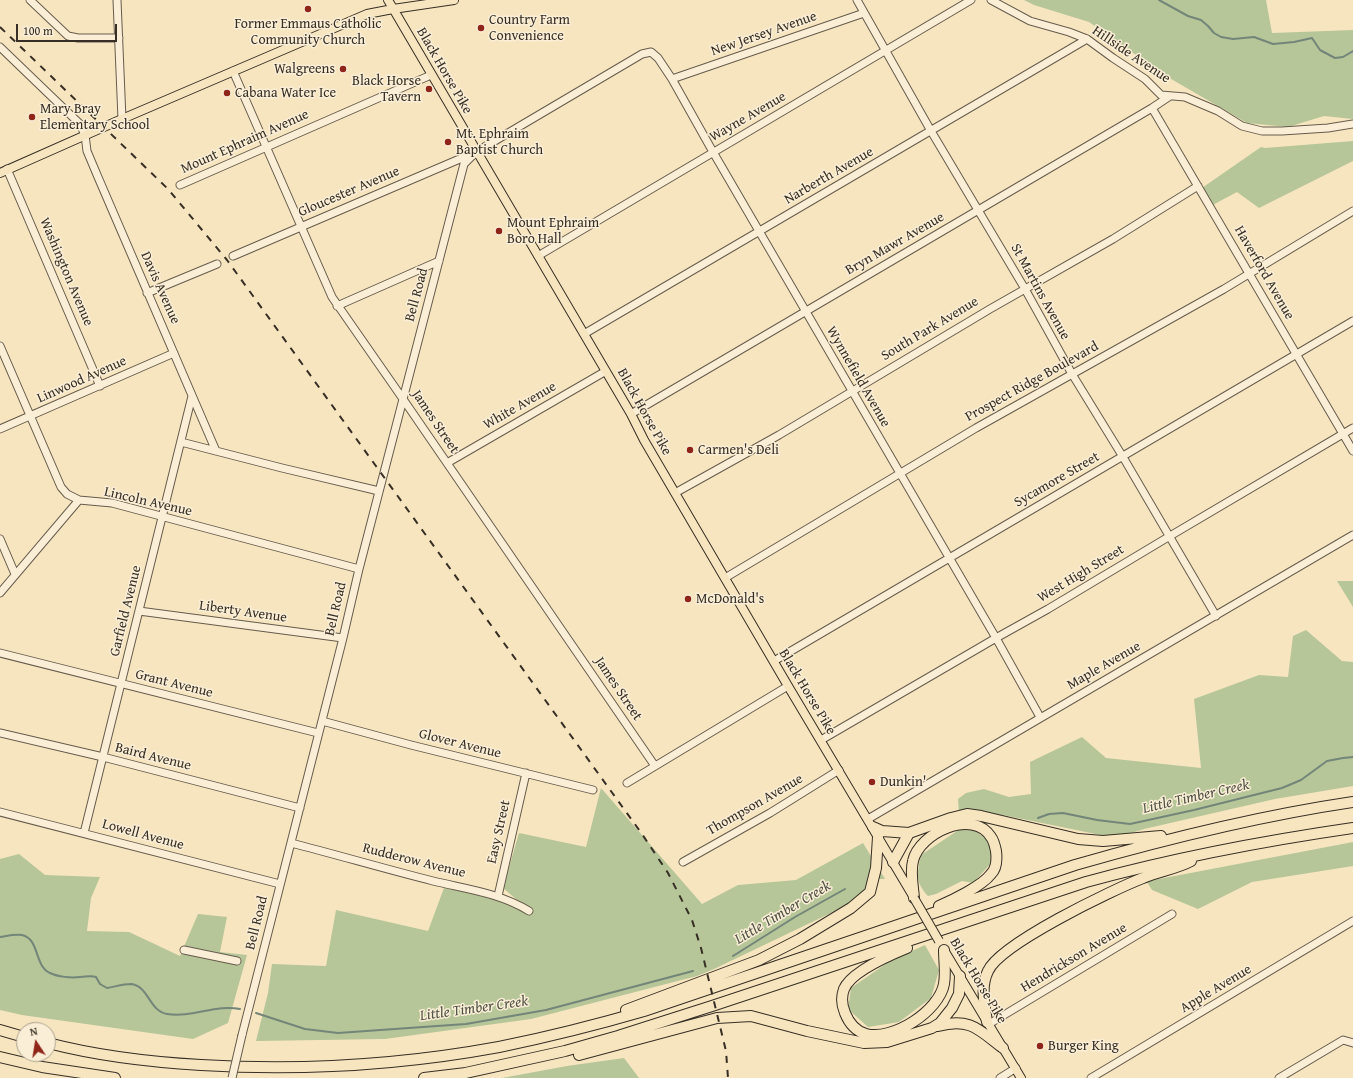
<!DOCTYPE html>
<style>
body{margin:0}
#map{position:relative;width:1353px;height:1078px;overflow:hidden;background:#f7e5c0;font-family:"Gentium Book Plus",serif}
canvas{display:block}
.north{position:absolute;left:16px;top:1022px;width:40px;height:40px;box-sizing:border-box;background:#faeed6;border:1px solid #aca28f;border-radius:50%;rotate:348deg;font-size:11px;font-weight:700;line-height:16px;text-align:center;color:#372f25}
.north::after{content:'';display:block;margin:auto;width:14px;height:18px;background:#8f2418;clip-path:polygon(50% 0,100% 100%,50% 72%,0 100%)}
.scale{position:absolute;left:16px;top:24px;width:101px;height:18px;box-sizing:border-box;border:2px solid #372f25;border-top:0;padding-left:5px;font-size:12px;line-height:14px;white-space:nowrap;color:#372f25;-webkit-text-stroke:3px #faeed6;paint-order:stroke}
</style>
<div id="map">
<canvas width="1353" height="1078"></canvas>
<div class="north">N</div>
<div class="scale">100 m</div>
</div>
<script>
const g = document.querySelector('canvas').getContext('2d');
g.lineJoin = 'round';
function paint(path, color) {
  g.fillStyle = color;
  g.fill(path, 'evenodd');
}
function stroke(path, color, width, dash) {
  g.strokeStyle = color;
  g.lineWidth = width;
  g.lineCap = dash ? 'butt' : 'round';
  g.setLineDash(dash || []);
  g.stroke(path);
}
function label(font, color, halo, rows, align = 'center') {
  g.font = font + ' "Gentium Book Plus",serif';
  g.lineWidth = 3;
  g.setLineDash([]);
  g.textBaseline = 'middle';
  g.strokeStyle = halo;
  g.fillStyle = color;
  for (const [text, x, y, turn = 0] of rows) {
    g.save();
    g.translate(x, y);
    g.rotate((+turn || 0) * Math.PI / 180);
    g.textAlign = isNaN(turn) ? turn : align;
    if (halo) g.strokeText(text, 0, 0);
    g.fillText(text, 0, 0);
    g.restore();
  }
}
const green = new Path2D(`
 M 1024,0 L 1266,0 L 1272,33 L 1353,30 L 1353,119 L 1324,116 L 1288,127 L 1247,123 L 1166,76 L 1089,22 L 1034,5 Z
 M 1353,141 L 1353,161 L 1259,208 L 1237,192 L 1209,207 L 1199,190 L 1261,147 L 1265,148 Z
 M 1337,581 L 1353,581 L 1353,607 Z
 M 1306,630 L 1342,661 L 1353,662 L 1353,786 L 1275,799 L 1144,829 L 1115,838 L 1003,815 L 975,831 L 990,841 L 995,859 L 973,883 L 962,881 L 936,894 L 928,896 C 915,882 917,873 921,855 L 960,829 L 958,799 L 966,793 L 984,789 L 1009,797 L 1031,794 L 1030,762 L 1082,737 L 1106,758 L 1201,768 L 1194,699 L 1259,675 L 1288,677 L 1293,636 Z
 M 601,788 L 702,904 L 738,885 L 796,880 L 863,843 L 885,879 L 873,879 L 858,900 L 714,969 L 697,976 L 531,1019 L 385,1039 L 256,1041 L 268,993 L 272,964 L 326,966 L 336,910 L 428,931 L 444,888 L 522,904 L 503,888 L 519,833 L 586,847 Z
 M 1353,842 L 1353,866 L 1252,882 L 1198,909 L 1152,890 L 1147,882 L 1159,879 Z
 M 19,854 L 45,875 L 100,877 L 91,898 L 87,931 L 129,932 L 180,956 L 198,914 L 227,917 L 220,952 L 247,955 L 228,1023 L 193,1039 L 22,1015 L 0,1010 L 0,859 Z
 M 925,945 L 939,970 L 931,998 L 899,1022 L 868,1027 L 848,1009 L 851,988 L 890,961 Z
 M 624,1058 L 639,1078 L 502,1078 L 567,1066 Z`);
const stream = new Path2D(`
 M 1159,0 L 1188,16 L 1201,20 L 1208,26 L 1214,33 L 1221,37 L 1233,39 L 1254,37 L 1273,44 L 1294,42 L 1312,38 L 1320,50 L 1335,58 L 1343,57 L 1353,51
 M 1038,818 L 1049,814 L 1063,813 L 1097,820 L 1130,824 L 1194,810 L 1282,788 L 1301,780 L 1327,761 L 1343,758 L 1353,757
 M 0,937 C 7,936 15,934 22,935 C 40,939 34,966 50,973 C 58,977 71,978 80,977 C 86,977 90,975 96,977 L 100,984 L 107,988 C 114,987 123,984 131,984 C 149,986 149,1011 167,1014 C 192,1018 216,1004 240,1009
 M 733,956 L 795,917 L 845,889
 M 256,1013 L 305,1029 L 338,1033 L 437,1026 L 466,1024 L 546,1010 L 693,971`);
const minor = new Path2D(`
 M 30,0 L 68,36 L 78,38 L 119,38
 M 117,0 L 122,119
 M 857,0 L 931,131 L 1025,289 L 1072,374 L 1123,457 L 1216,616
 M 991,0 L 1030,21 L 1069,32 L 1087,39 L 1113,58 L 1145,79 L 1161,95 L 1185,97 L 1218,111 L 1242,126 L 1262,131 L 1282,131 L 1328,128 L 1353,124
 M 0,47 L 80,124 L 85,135 L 87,151 C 129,251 173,350 216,451
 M 233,71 L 332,297 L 403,399 L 655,766
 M 672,79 L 864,13
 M 1152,108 L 1353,451
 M 7,169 L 100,386
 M 180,185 L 431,75
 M 233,256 L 476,152 L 642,54 L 651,52 L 658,58 L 672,79 L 713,152 L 996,638 L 1040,717
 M 538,256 L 971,0
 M 147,293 L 217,264
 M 337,306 L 439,261
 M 584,334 L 1087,39
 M 0,346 L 61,487 L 67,494 L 79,500 L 112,503 L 359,569
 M 631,414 L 1152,108 L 1170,96
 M 0,429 L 174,353
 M 181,442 L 282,468 L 379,491
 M 447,463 L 606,371
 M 675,493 L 779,435 L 990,309 L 1113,239 L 1198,186
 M 0,539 L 15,574
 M 725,578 L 976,428 L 1224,289 L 1353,211
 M 0,593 L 79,500
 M 139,611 L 343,638
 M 0,653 L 318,733
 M 774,661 L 1353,321
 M 322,721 L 411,745 L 593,790
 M 0,733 L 103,757 L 300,808
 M 821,740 L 996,638 L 1048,609 L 1170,536 L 1353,428
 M 627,783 L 788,686
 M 0,812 L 280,884
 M 868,819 L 1353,535
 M 84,833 L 192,396
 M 291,843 C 338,855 385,869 433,881 C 466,889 500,893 529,911
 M 683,862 L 770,813 L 839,770
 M 498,896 L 526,773
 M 184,950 L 237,961
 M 989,1024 L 1172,914
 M 242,1035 L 343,638 L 359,569 L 464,164 L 473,155
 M 1000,1078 L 1016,1068
 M 1091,1078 L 1353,921
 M 1279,1078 L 1343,1040 L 1353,1043`);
const major = new Path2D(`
 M 388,0 L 584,334 L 631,414 L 644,440 L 788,686 L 913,896
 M 0,173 L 122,119 L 367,14 L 393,9 L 454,0
 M 944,950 L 1021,1078`);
const highway = new Path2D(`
 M 873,827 L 882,831 L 909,833 L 951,818 L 967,814 L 981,816 L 1078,839 L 1103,841 L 1161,836
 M 893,862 L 909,833
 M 914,898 C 913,886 910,872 913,861 C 919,833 973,808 991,837 C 994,841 995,846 996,851 C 997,859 997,868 991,874 C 982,886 953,900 939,906
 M 907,948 C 890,955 851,972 844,989 C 841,997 842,1006 845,1013 C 849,1023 855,1031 866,1034 C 893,1041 939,1011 944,984 C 946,973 944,961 944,950
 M 626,1010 L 759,960 L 800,939 L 851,908 L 870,892 L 876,868 L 878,837
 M 987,1022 C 985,1006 980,987 988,971 C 1000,944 1112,890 1143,878 C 1159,871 1176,869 1191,861
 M 938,1026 C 970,1017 979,1030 1003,1048
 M 0,1030 L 24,1037
 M 48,1043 C 98,1056 149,1062 201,1065 C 300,1071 401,1065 499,1047 C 548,1037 596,1025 644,1011 L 1075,865 C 1166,839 1258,816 1353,802
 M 579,1055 L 717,1018 L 751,1016 L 807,1031 L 864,1043 L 887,1042 L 932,1028 L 940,1023 L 952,1008 L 959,994 L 960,976
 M 0,1057 L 42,1067 L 115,1078
 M 461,1074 L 565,1051 L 618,1036 L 712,1006 L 1086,882 C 1174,858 1263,841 1353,828
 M 424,1078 L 466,1073`);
const rail = new Path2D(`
 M 0,27 L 168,189 L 227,260 L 642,834 L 668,873 L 692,920 L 701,948 L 726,1051 L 728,1078`);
const minorBridge = new Path2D(`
 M 232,1078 L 242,1035`);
const majorBridge = new Path2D(`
 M 914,898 L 939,941`);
const markers = [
 [308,9,4,"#8f2418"],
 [481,28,4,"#8f2418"],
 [343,69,4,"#8f2418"],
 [429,89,4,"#8f2418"],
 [227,93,4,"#8f2418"],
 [32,117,4,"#8f2418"],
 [448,142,4,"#8f2418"],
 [499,231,4,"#8f2418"],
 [690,450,4,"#8f2418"],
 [688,599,4,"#8f2418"],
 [872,782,4,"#8f2418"],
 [1040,1046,4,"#8f2418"]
];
const poiNames = [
 ["Country Farm",489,20],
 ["Convenience",489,36],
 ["Former Emmaus Catholic",308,24,"center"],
 ["Community Church",308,40,"center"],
 ["Walgreens",335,69,"right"],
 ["Black Horse",421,81,"right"],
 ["Tavern",421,97,"right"],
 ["Cabana Water Ice",235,93],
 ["Mary Bray",40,109],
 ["Elementary School",40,125],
 ["Mt. Ephraim",456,134],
 ["Baptist Church",456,150],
 ["Mount Ephraim",507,223],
 ["Boro Hall",507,239],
 ["Carmen's Deli",698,450],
 ["McDonald's",696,599],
 ["Dunkin'",880,782],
 ["Burger King",1048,1046]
];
const streetNames = [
 ["New Jersey Avenue",764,34,-19],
 ["Hillside Avenue",1131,55,34],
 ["Black Horse Pike",444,71,60],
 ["Wayne Avenue",748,117,-30],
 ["Mount Ephraim Avenue",245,142,-24],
 ["Narberth Avenue",829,176,-30],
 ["Gloucester Avenue",349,192,-23],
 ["Bryn Mawr Avenue",895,244,-30],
 ["Washington Avenue",66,272,67],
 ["Haverford Avenue",1264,273,60],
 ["Davis Avenue",160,288,66],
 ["St Martins Avenue",1040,292,61],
 ["Bell Road",417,295,-75],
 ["South Park Avenue",930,329,-31],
 ["Wynnefield Avenue",858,377,60],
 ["Linwood Avenue",82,380,-24],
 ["Prospect Ridge Boulevard",1032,382,-29],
 ["White Avenue",520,406,-30],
 ["Black Horse Pike",644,412,61],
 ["James Street",435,422,56],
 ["Sycamore Street",1057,480,-30],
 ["Lincoln Avenue",148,502,13],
 ["West High Street",1081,574,-31],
 ["Bell Road",336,609,-77],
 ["Garfield Avenue",126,611,-76],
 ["Liberty Avenue",243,612,8],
 ["Maple Avenue",1104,666,-30],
 ["Grant Avenue",174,684,14],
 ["James Street",618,689,56],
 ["Black Horse Pike",807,692,59],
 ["Glover Avenue",460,744,14],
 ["Baird Avenue",153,757,14],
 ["Thompson Avenue",755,805,-30],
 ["Easy Street",499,832,-77],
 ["Lowell Avenue",143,835,15],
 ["Rudderow Avenue",414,861,14],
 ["Bell Road",257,923,-76],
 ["Hendrickson Avenue",1074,958,-31],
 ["Black Horse Pike",978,981,59],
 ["Apple Avenue",1216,989,-31]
];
const waterNames = [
 ["Little Timber Creek",1196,797,-13],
 ["Little Timber Creek",783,913,-31],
 ["Little Timber Creek",474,1009,-8]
];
paint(green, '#b6c698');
stroke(stream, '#74857a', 2);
stroke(minor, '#675c4c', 9);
stroke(major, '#372f25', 10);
stroke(highway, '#372f25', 12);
stroke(minor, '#faeed6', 7);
stroke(major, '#f7e5c0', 8);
stroke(highway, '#f7e5c0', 10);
stroke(rail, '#372f25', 2, [7, 7]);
stroke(minorBridge, '#675c4c', 9, []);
stroke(majorBridge, '#372f25', 10, []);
stroke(minorBridge, '#faeed6', 7);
stroke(majorBridge, '#f7e5c0', 8);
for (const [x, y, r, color] of markers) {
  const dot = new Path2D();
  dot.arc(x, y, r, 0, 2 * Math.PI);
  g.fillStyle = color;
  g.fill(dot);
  stroke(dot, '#faeed6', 1.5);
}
label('14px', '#372f25', '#faeed6', poiNames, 'left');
label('14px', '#372f25', '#faeed6', streetNames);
label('italic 15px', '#505348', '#faeed6', waterNames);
</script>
